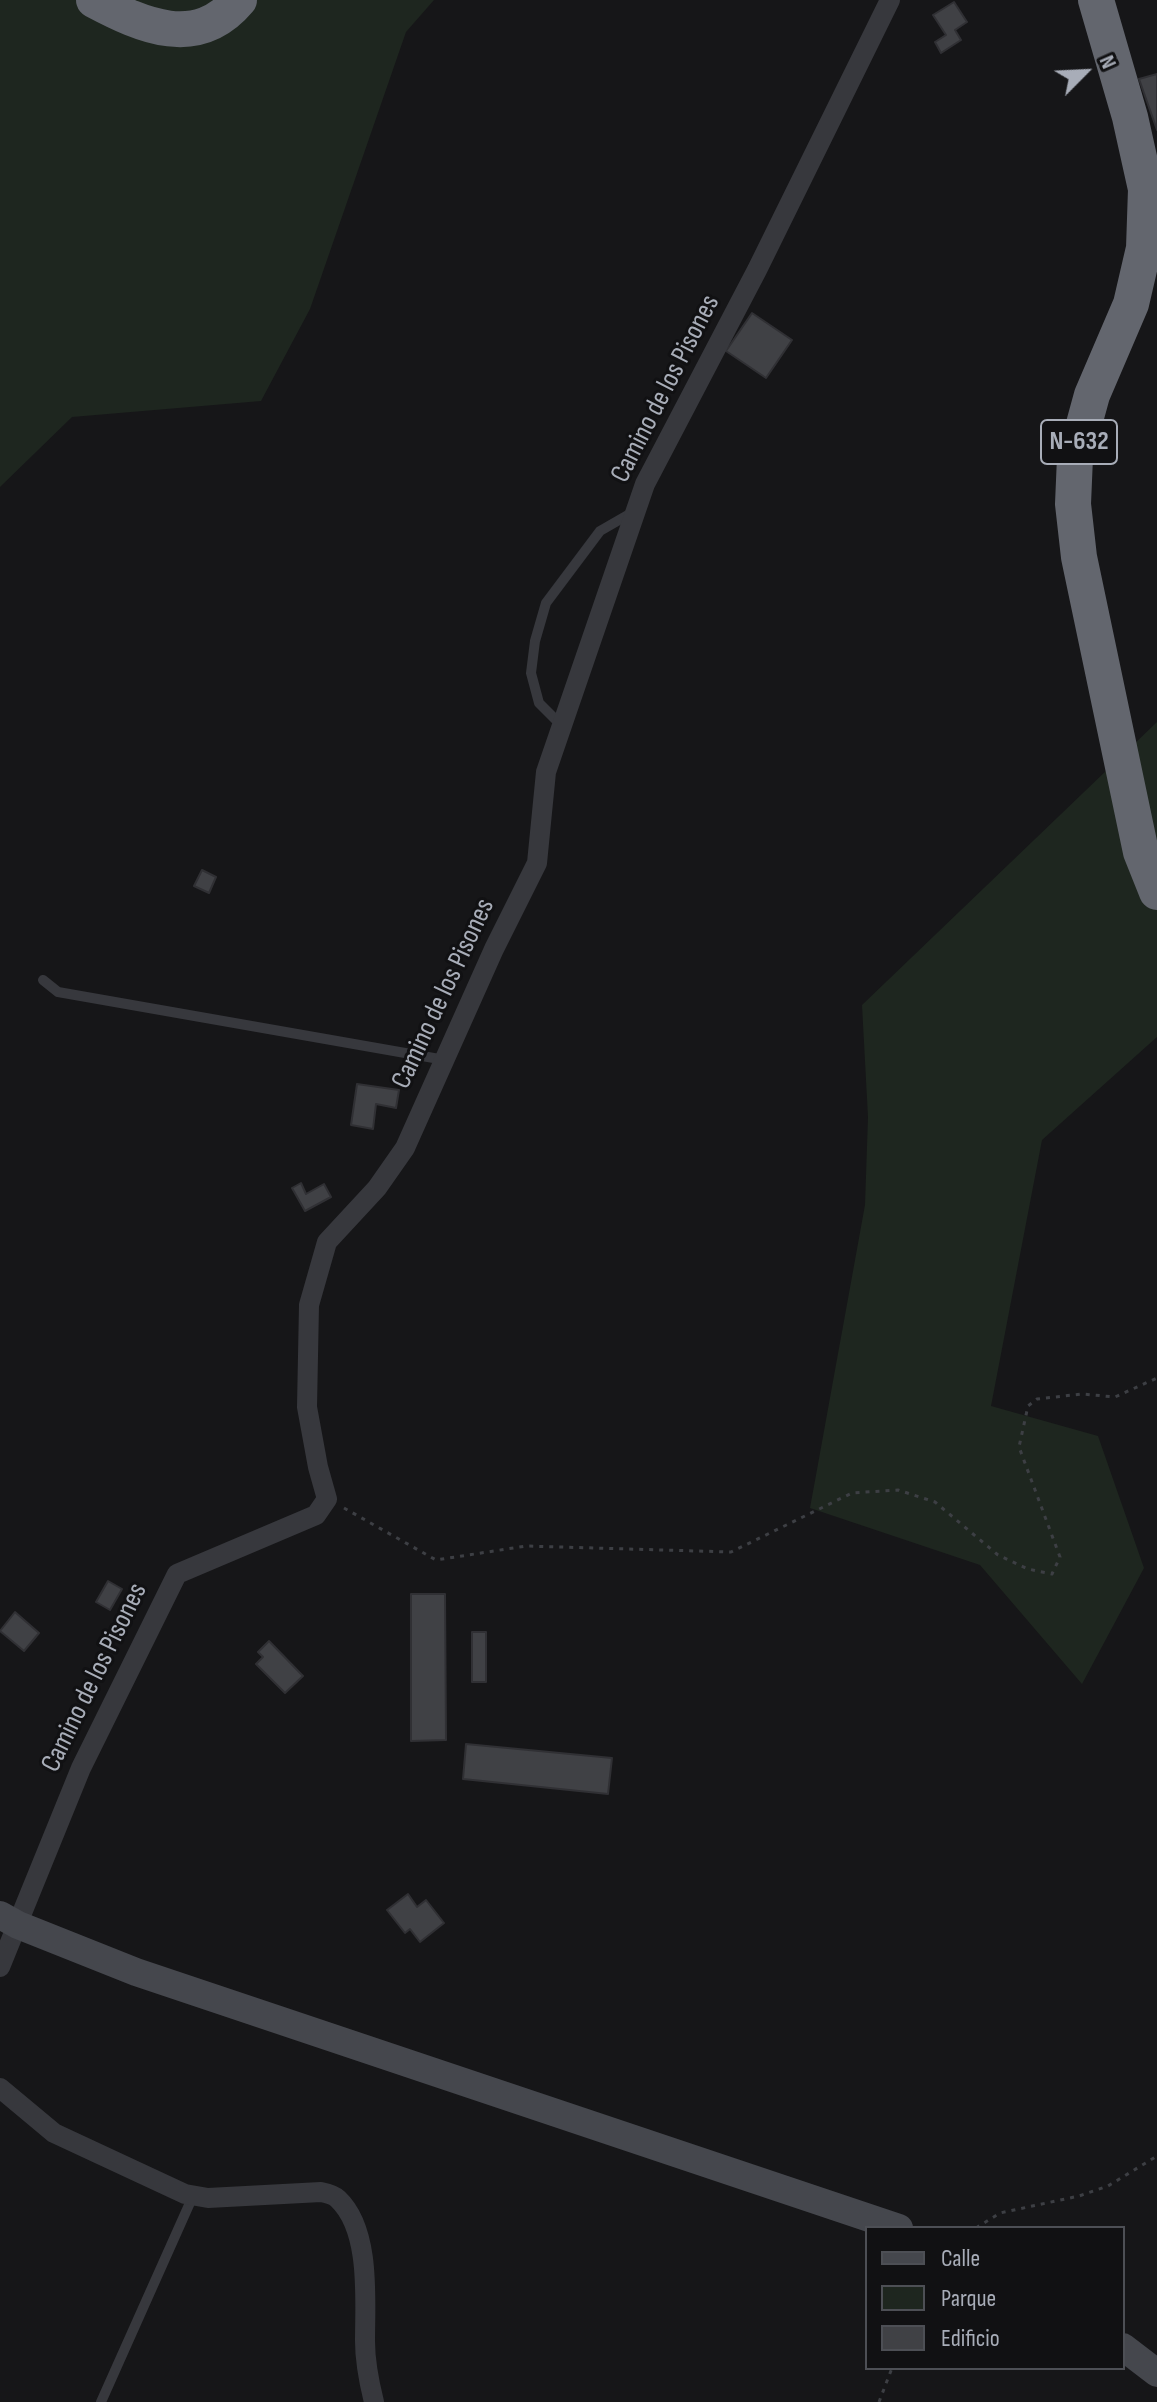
<!DOCTYPE html>
<style>
body{margin:0}
#map{position:relative;width:1157px;height:2402px;overflow:hidden;background:#161618;font-family:"Sofia Sans Condensed",sans-serif}
canvas{display:block}
.legend{position:absolute;left:865px;top:2226px;width:260px;height:144px;box-sizing:border-box;background:#111113;border:2px solid #4d4f55;margin:0;padding:10px 14px;list-style:none;font-size:24px;color:#a8adb8}
.legend li{display:flex;align-items:center;gap:16px;height:40px}
.legend b{width:40px;border:2px solid #4d4f55}
.north{position:absolute;left:1045px;top:32px;width:80px;height:80px;-webkit-text-stroke:6px #111113;paint-order:stroke;rotate:66deg;font-size:22px;font-weight:700;line-height:32px;text-align:center;color:#a8adb8}
.north::after{content:'';display:block;margin:auto;width:28px;height:36px;background:#a8adb8;clip-path:polygon(50% 0,100% 100%,50% 72%,0 100%)}
</style>
<div id="map">
<canvas width="1157" height="2402"></canvas>
<ul class="legend">
<li><b style="height:10px;background:#45474d"></b>Calle</li>
<li><b style="height:22px;background:#1e261f"></b>Parque</li>
<li><b style="height:22px;background:#404145"></b>Edificio</li>
</ul>
<div class="north">N</div>
</div>
<script>
const g = document.querySelector('canvas').getContext('2d');
g.lineJoin = 'round';
function paint(path, color) {
  g.fillStyle = color;
  g.fill(path, 'evenodd');
}
function stroke(path, color, width, dash) {
  g.strokeStyle = color;
  g.lineWidth = width;
  g.lineCap = dash ? 'butt' : 'round';
  g.setLineDash(dash || []);
  g.stroke(path);
}
function label(font, color, halo, rows, align = 'center') {
  g.font = font + ' "Sofia Sans Condensed",sans-serif';
  g.lineWidth = 6;
  g.setLineDash([]);
  g.textBaseline = 'middle';
  g.strokeStyle = halo;
  g.fillStyle = color;
  for (const [text, x, y, turn = 0] of rows) {
    g.save();
    g.translate(x, y);
    g.rotate((+turn || 0) * Math.PI / 180);
    g.textAlign = isNaN(turn) ? turn : align;
    if (halo) g.strokeText(text, 0, 0);
    g.fillText(text, 0, 0);
    g.restore();
  }
}
const green = new Path2D(`
 M 0,0 L 434,0 L 406,32 L 310,309 L 261,401 L 72,417 L 0,487 Z
 M 1157,722 L 1157,1037 L 1042,1140 L 991,1406 L 1098,1436 L 1144,1568 L 1082,1684 L 980,1565 L 810,1508 L 865,1205 L 868,1117 L 862,1005 Z`);
const building = new Path2D(`
 M 954,2 L 967,22 L 955,30 L 961,40 L 941,53 L 935,42 L 946,35 L 933,15 Z
 M 1157,74 L 1157,130 L 1139,79 Z
 M 752,313 L 792,340 L 766,378 L 726,351 Z
 M 202,870 L 216,877 L 209,893 L 194,886 Z
 M 357,1084 L 399,1090 L 396,1108 L 376,1104 L 373,1129 L 351,1125 Z
 M 301,1183 L 306,1194 L 324,1184 L 331,1197 L 305,1211 L 292,1188 Z
 M 108,1581 L 122,1589 L 110,1610 L 96,1602 Z
 M 411,1594 L 445,1594 L 446,1740 L 411,1741 Z
 M 15,1612 L 39,1633 L 24,1651 L 0,1631 Z
 M 472,1632 L 486,1632 L 486,1682 L 472,1682 Z
 M 269,1641 L 303,1676 L 285,1693 L 256,1664 L 263,1657 L 258,1652 Z
 M 466,1744 L 612,1758 L 608,1794 L 463,1779 Z
 M 408,1894 L 417,1907 L 426,1900 L 444,1923 L 420,1942 L 410,1929 L 405,1933 L 387,1910 Z`);
const path = new Path2D(`
 M 344,1508 L 436,1560 L 526,1546 L 731,1552 L 852,1493 L 898,1490 L 935,1502 L 998,1555 L 1028,1569 L 1052,1574 L 1060,1557 L 1019,1447 L 1028,1406 L 1037,1399 L 1082,1394 L 1115,1397 L 1157,1378
 M 976,2228 L 1000,2213 L 1079,2196 L 1108,2186 L 1157,2156
 M 879,2402 L 892,2368`);
const lane = new Path2D(`
 M 562,726 L 539,703 L 531,673 L 535,641 L 546,603 L 600,531 L 633,512
 M 43,980 L 58,992 L 445,1060
 M 101,2402 L 193,2196`);
const street = new Path2D(`
 M 0,1967 L 81,1768 L 177,1574 L 316,1515 L 327,1499 L 318,1467 L 307,1407 L 309,1305 L 327,1242 L 377,1188 L 405,1148 L 494,949 L 537,863 L 546,772 L 645,484 L 757,270 L 890,0
 M 0,2088 L 54,2133 L 185,2194 L 208,2198 L 321,2192 C 326,2193 334,2195 338,2199 C 371,2230 365,2300 365,2341 C 365,2362 369,2382 374,2402`);
const secondary = new Path2D(`
 M 0,1915 L 18,1925 L 136,1972 L 899,2228
 M 1123,2347 L 1157,2373`);
const highway = new Path2D(`
 M 94,0 C 143,26 197,50 239,0
 M 1096,0 L 1130,117 L 1146,189 L 1144,248 L 1131,304 L 1092,395 L 1075,457 L 1073,504 L 1079,557 L 1141,852 L 1157,892`);
const shields = [
 [1079,442,76]
];
const shieldNames = [
 ["N-632",1079,442]
];
const streetNames = [
 ["Camino de los Pisones",666,389,-63],
 ["Camino de los Pisones",444,994,-65],
 ["Camino de los Pisones",95,1678,-64]
];
paint(green, '#1e261f');
paint(building, '#404145');
stroke(building, '#303034', 2);
stroke(path, '#3d3f44', 3, [4, 6]);
stroke(lane, '#37383d', 10);
stroke(street, '#37383d', 20);
stroke(secondary, '#45474d', 28);
stroke(highway, '#63666e', 36);
for (const [x, y, w] of shields) {
  const box = new Path2D();
  box.roundRect(x - w / 2, y - 22, w, 44, 6);
  g.fillStyle = '#111113';
  g.fill(box);
  stroke(box, '#a8adb8', 2);
}
label('bold 26px', '#a8adb8', null, shieldNames);
label('28px', '#a8adb8', '#111113', streetNames);
</script>
